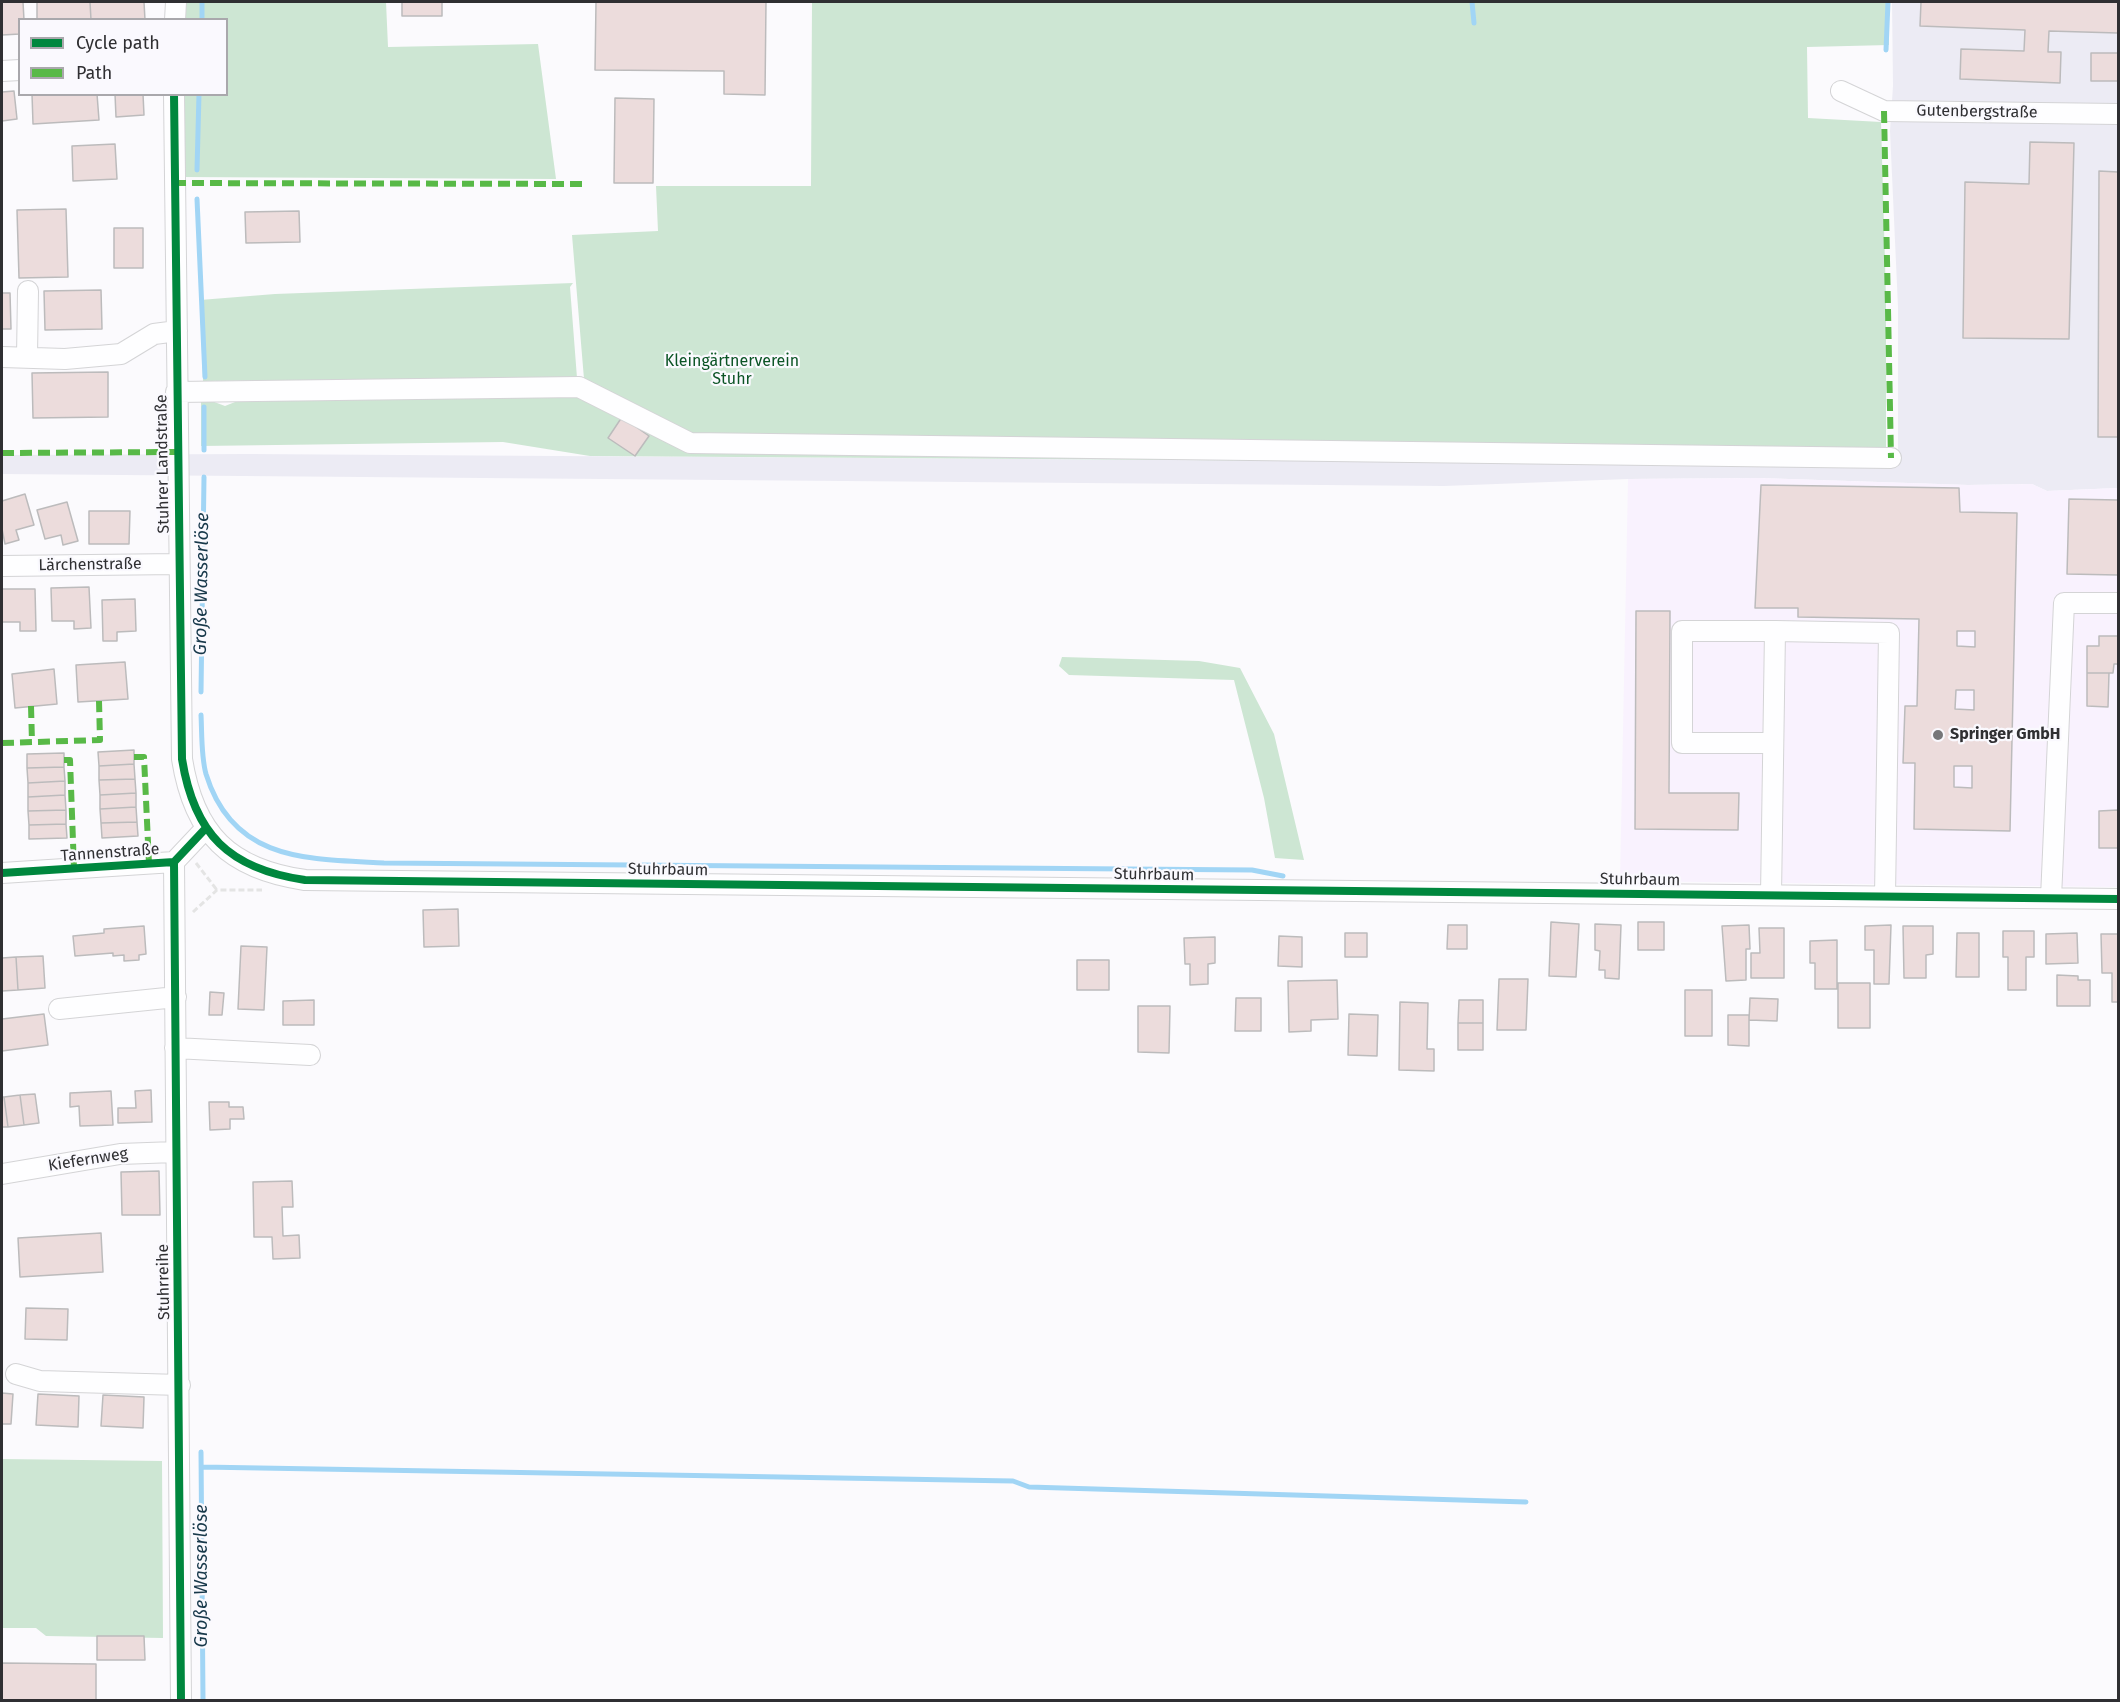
<!DOCTYPE html>
<meta charset="utf-8">
<style>
body{margin:0}
#map{position:relative;width:2120px;height:1702px;overflow:hidden;background:#fbfafd;font-family:"Fira Sans",sans-serif}
canvas{display:block}
.frame{position:absolute;inset:0;border:3px solid #2f2f32;pointer-events:none}
.legend{position:absolute;left:18px;top:18px;width:210px;height:78px;box-sizing:border-box;background:#faf9fe;border:2px solid #a9a8ac;margin:0;padding:8px 10px;list-style:none;font-size:18px;color:#2f2f32}
.legend li{display:flex;align-items:center;gap:12px;height:30px}
.legend b{width:30px;border:2px solid #a9a8ac}
</style>
<div id="map">
<canvas width="2120" height="1702"></canvas>
<div class="frame"></div>
<ul class="legend">
<li><b style="height:8px;background:#00873e"></b>Cycle path</li>
<li><b style="height:8px;background:#58b947"></b>Path</li>
</ul>
</div>
<script>
const g = document.querySelector('canvas').getContext('2d');
g.lineJoin = 'round';
function paint(path, color) {
  g.fillStyle = color;
  g.fill(path, 'evenodd');
}
function stroke(path, color, width, dash) {
  g.strokeStyle = color;
  g.lineWidth = width;
  g.lineCap = dash ? 'butt' : 'round';
  g.setLineDash(dash || []);
  g.stroke(path);
}
function label(font, color, halo, rows, align = 'center') {
  g.font = font + ' "Fira Sans",sans-serif';
  g.lineWidth = 4.5;
  g.setLineDash([]);
  g.textBaseline = 'middle';
  g.strokeStyle = halo;
  g.fillStyle = color;
  for (const [text, x, y, turn = 0] of rows) {
    g.save();
    g.translate(x, y);
    g.rotate((+turn || 0) * Math.PI / 180);
    g.textAlign = isNaN(turn) ? turn : align;
    if (halo) g.strokeText(text, 0, 0);
    g.fillText(text, 0, 0);
    g.restore();
  }
}
const built = new Path2D(`
 M 1892,2 L 2118,2 L 2118,488 L 2047,491 L 2032,484 L 1968,485 L 1759,478 L 1628,479 L 1444,486 L 2,474 L 2,455 L 250,454 L 1630,463 L 1898,460 L 1898,307 L 1890,131 L 1893,86 Z`);
const industrial = new Path2D(`
 M 1759,478 L 1968,485 L 2032,484 L 2047,491 L 2118,488 L 2118,887 L 1620,881 L 1628,479 Z`);
const green = new Path2D(`
 M 186,2 L 386,2 L 388,47 L 538,44 L 556,179 L 181,177 L 183,95 L 226,94 L 226,20 L 186,19 Z
 M 812,2 L 1889,2 L 1889,45 L 1807,47 L 1808,118 L 1881,122 L 1886,298 L 1886,461 L 1630,463 L 590,456 L 503,442 L 201,446 L 201,402 L 209,400 L 225,406 L 245,398 L 585,391 L 572,235 L 658,231 L 656,186 L 811,186 Z
 M 573,283 L 570,287 L 577,378 L 203,381 L 200,300 L 275,294 Z
 M 1062,657 L 1199,661 L 1240,668 L 1274,734 L 1304,860 L 1275,858 L 1264,798 L 1234,680 L 1069,675 L 1059,666 Z
 M 2,1459 L 162,1461 L 163,1638 L 46,1636 L 36,1628 L 2,1628 Z`);
const stream = new Path2D(`
 M 1472,2 L 1474,23
 M 202,20 L 202,2
 M 1886,50 L 1888,2
 M 197,170 L 199,94
 M 197,199 L 205,377
 M 204,450 L 204,407
 M 201,692 L 204,477
 M 201,715 C 202,733 201,756 206,774 C 233,862 308,859 384,863 L 1252,870 L 1283,876
 M 201,1452 L 203,1700
 M 202,1467 L 1013,1481 L 1029,1487 L 1526,1502`);
const building = new Path2D(`
 M 2,2 L 23,2 L 24,20 L 20,20 L 20,34 L 2,35 Z
 M 37,2 L 90,2 L 91,20 L 37,20 Z
 M 90,2 L 144,2 L 145,20 L 91,20 Z
 M 402,2 L 442,2 L 442,16 L 402,16 Z
 M 596,2 L 766,2 L 765,95 L 724,94 L 724,71 L 595,70 Z
 M 1921,2 L 2118,2 L 2118,33 L 2049,31 L 2048,52 L 2061,52 L 2060,83 L 1960,79 L 1961,49 L 2024,51 L 2025,30 L 1920,26 Z
 M 2091,53 L 2118,53 L 2118,81 L 2091,81 Z
 M 14,91 L 17,119 L 2,121 L 2,92 Z
 M 32,94 L 97,94 L 99,120 L 33,124 Z
 M 115,94 L 143,94 L 144,115 L 116,117 Z
 M 615,98 L 654,99 L 653,183 L 614,183 Z
 M 2030,142 L 2074,143 L 2069,339 L 1963,338 L 1965,182 L 2029,184 Z
 M 115,144 L 117,179 L 73,181 L 72,146 Z
 M 2099,171 L 2118,172 L 2118,437 L 2098,437 Z
 M 66,209 L 68,277 L 19,278 L 17,210 Z
 M 299,211 L 300,242 L 246,243 L 245,212 Z
 M 114,228 L 143,228 L 143,268 L 114,268 Z
 M 101,290 L 102,329 L 45,330 L 44,291 Z
 M 2,293 L 10,293 L 11,329 L 2,329 Z
 M 108,372 L 108,417 L 33,418 L 32,373 Z
 M 622,417 L 649,436 L 635,456 L 608,438 Z
 M 1761,485 L 1959,488 L 1960,512 L 2017,513 L 2010,831 L 1914,829 L 1915,763 L 1903,763 L 1905,706 L 1917,706 L 1919,619 L 1798,617 L 1798,608 L 1755,608 ZM 1957,631 L 1975,631 L 1975,647 L 1957,646 ZM 1956,690 L 1974,690 L 1974,710 L 1955,709 ZM 1954,766 L 1972,766 L 1972,788 L 1954,787 Z
 M 25,494 L 34,525 L 16,530 L 19,540 L 5,544 L 2,529 L 2,501 Z
 M 2069,499 L 2118,500 L 2118,575 L 2067,574 Z
 M 67,502 L 78,541 L 63,545 L 61,535 L 45,539 L 37,510 Z
 M 89,511 L 130,511 L 129,544 L 89,544 Z
 M 89,587 L 91,628 L 74,629 L 74,621 L 52,621 L 51,588 Z
 M 2,589 L 35,589 L 36,631 L 20,631 L 20,622 L 2,622 Z
 M 135,599 L 136,631 L 117,632 L 117,641 L 103,641 L 102,600 Z
 M 1636,611 L 1670,611 L 1669,793 L 1739,793 L 1738,830 L 1635,829 Z
 M 2099,636 L 2118,636 L 2118,664 L 2114,664 L 2113,673 L 2087,673 L 2087,646 L 2099,646 Z
 M 125,662 L 128,699 L 78,702 L 76,665 Z
 M 54,669 L 57,704 L 15,708 L 12,674 Z
 M 2087,673 L 2109,673 L 2108,707 L 2087,706 Z
 M 134,750 L 134,764 L 99,766 L 98,752 Z
 M 64,753 L 64,767 L 27,768 L 27,754 Z
 M 134,764 L 135,779 L 99,780 L 99,766 Z
 M 64,767 L 65,781 L 28,783 L 27,768 Z
 M 135,779 L 136,793 L 100,795 L 99,780 Z
 M 65,781 L 65,795 L 28,797 L 28,783 Z
 M 136,793 L 136,807 L 100,809 L 100,795 Z
 M 65,795 L 66,810 L 28,811 L 28,797 Z
 M 136,807 L 137,822 L 101,823 L 100,809 Z
 M 66,810 L 66,824 L 29,825 L 28,811 Z
 M 2118,810 L 2118,848 L 2099,848 L 2099,811 Z
 M 137,822 L 138,836 L 102,838 L 101,823 Z
 M 66,824 L 67,838 L 29,839 L 29,825 Z
 M 458,909 L 459,946 L 424,947 L 423,910 Z
 M 1551,922 L 1579,924 L 1576,977 L 1549,976 Z
 M 1638,922 L 1664,922 L 1664,950 L 1638,950 Z
 M 1595,924 L 1621,925 L 1619,979 L 1605,978 L 1605,970 L 1599,970 L 1600,951 L 1595,950 Z
 M 1448,925 L 1467,925 L 1467,949 L 1447,949 Z
 M 1749,925 L 1750,949 L 1746,949 L 1746,980 L 1726,981 L 1722,926 Z
 M 1891,925 L 1889,984 L 1874,984 L 1874,950 L 1865,950 L 1865,926 Z
 M 144,926 L 146,954 L 139,955 L 139,960 L 124,961 L 124,955 L 113,956 L 113,953 L 75,956 L 73,936 L 104,933 L 104,929 Z
 M 1903,926 L 1933,926 L 1933,954 L 1926,955 L 1926,978 L 1904,978 Z
 M 1759,928 L 1784,928 L 1784,978 L 1751,978 L 1751,953 L 1760,953 Z
 M 2003,931 L 2034,931 L 2034,957 L 2026,957 L 2026,990 L 2008,990 L 2008,957 L 2003,957 Z
 M 1345,933 L 1367,933 L 1367,957 L 1345,957 Z
 M 1957,933 L 1979,933 L 1979,977 L 1956,977 Z
 M 2077,933 L 2078,963 L 2046,964 L 2046,934 Z
 M 2101,934 L 2118,934 L 2118,1002 L 2112,1002 L 2112,973 L 2102,973 Z
 M 1279,936 L 1302,937 L 1302,967 L 1278,966 Z
 M 1215,937 L 1215,963 L 1208,964 L 1208,984 L 1190,985 L 1190,964 L 1185,964 L 1184,938 Z
 M 1837,940 L 1837,989 L 1815,989 L 1815,963 L 1810,963 L 1810,941 Z
 M 241,946 L 267,947 L 264,1010 L 238,1009 Z
 M 43,956 L 45,988 L 18,990 L 16,957 Z
 M 16,957 L 18,990 L 2,991 L 2,958 Z
 M 1077,960 L 1109,960 L 1109,990 L 1077,990 Z
 M 2057,975 L 2078,976 L 2078,980 L 2090,980 L 2090,1006 L 2057,1006 Z
 M 1499,979 L 1528,979 L 1526,1030 L 1497,1030 Z
 M 1337,980 L 1338,1019 L 1311,1020 L 1311,1031 L 1289,1032 L 1288,981 Z
 M 1838,983 L 1870,983 L 1870,1028 L 1838,1028 Z
 M 1685,990 L 1712,990 L 1712,1036 L 1685,1036 Z
 M 210,992 L 224,993 L 222,1015 L 209,1015 Z
 M 1236,998 L 1261,998 L 1261,1031 L 1235,1031 Z
 M 1750,998 L 1778,999 L 1777,1021 L 1749,1020 Z
 M 314,1000 L 314,1025 L 283,1025 L 283,1001 Z
 M 1459,1000 L 1483,1000 L 1483,1023 L 1458,1023 Z
 M 1400,1002 L 1428,1003 L 1427,1049 L 1434,1049 L 1434,1071 L 1399,1070 Z
 M 1138,1006 L 1170,1006 L 1169,1053 L 1138,1052 Z
 M 44,1014 L 48,1045 L 2,1051 L 2,1019 Z
 M 1349,1014 L 1378,1015 L 1377,1056 L 1348,1055 Z
 M 1728,1015 L 1749,1015 L 1749,1046 L 1728,1045 Z
 M 1458,1023 L 1483,1023 L 1483,1050 L 1458,1050 Z
 M 151,1090 L 152,1122 L 118,1123 L 118,1108 L 136,1108 L 135,1091 Z
 M 111,1091 L 113,1125 L 80,1126 L 79,1106 L 70,1107 L 70,1093 Z
 M 35,1094 L 39,1123 L 24,1125 L 20,1095 Z
 M 20,1095 L 24,1125 L 8,1127 L 4,1097 Z
 M 2,1097 L 4,1097 L 8,1127 L 2,1127 Z
 M 209,1102 L 229,1102 L 229,1107 L 243,1107 L 244,1119 L 230,1119 L 230,1129 L 210,1130 Z
 M 159,1171 L 160,1215 L 122,1215 L 121,1172 Z
 M 292,1181 L 293,1207 L 282,1207 L 283,1236 L 299,1235 L 300,1258 L 273,1259 L 272,1237 L 254,1237 L 253,1182 Z
 M 101,1233 L 103,1272 L 20,1277 L 18,1238 Z
 M 26,1308 L 68,1309 L 67,1340 L 25,1339 Z
 M 2,1393 L 13,1394 L 11,1424 L 2,1424 Z
 M 38,1394 L 79,1396 L 78,1427 L 36,1425 Z
 M 103,1395 L 144,1397 L 143,1428 L 101,1426 Z
 M 97,1636 L 144,1636 L 145,1660 L 97,1660 Z
 M 2,1663 L 96,1664 L 96,1700 L 2,1700 Z`);
const path = new Path2D(`
 M 196,863 L 217,890
 M 193,912 L 217,890 L 262,890`);
const minor = new Path2D(`
 M 175,20 L 176,2
 M 2,71 L 20,70
 M 1841,91 L 1884,111 L 2118,114
 M 174,94 L 182,759 C 194,834 229,869 305,880 L 2118,899
 M 2,357 L 65,359 L 121,354 L 154,334 L 177,331
 M 27,357 L 28,291
 M 176,392 L 579,387 L 690,443 L 1891,458
 M 2,566 L 178,564
 M 1773,743 L 1682,743 L 1682,631 L 1775,631
 M 174,862 L 181,1700
 M 2,873 L 174,862 L 206,828
 M 1771,895 L 1775,631 L 1889,633 L 1885,896
 M 2051,898 L 2064,603 L 2118,603
 M 59,1009 L 176,997
 M 175,1048 L 310,1055
 M 2,1174 L 120,1154 L 175,1152
 M 16,1374 L 40,1381 L 180,1385`);
const quiet = new Path2D(`
 M 1884,111 L 1891,458
 M 174,183 L 585,184
 M 2,453 L 177,452
 M 31,706 L 32,742
 M 2,743 L 100,740 L 99,701
 M 134,757 L 144,757 L 149,864
 M 64,760 L 70,760 L 74,869`);
const cycleway = new Path2D(`
 M 174,94 L 182,759 C 194,834 229,869 305,880 L 2118,899
 M 174,862 L 181,1700
 M 2,873 L 174,862 L 206,828`);
const markers = [
 [1938,735,6,"#767679"]
];
const streetNames = [
 ["Gutenbergstraße",1977,112,1],
 ["Stuhrer Landstraße",163,464,-91],
 ["Lärchenstraße",90,565,-1],
 ["Tannenstraße",110,853,-4],
 ["Stuhrbaum",668,870,1],
 ["Stuhrbaum",1154,875,1],
 ["Stuhrbaum",1640,880,1],
 ["Kiefernweg",88,1160,-9],
 ["Stuhrreihe",164,1282,-91]
];
const parkNames = [
 ["Kleingärtnerverein",732,362],
 ["Stuhr",732,380]
];
const poiNames = [
 ["Springer GmbH",1950,735]
];
const waterNames = [
 ["Große Wasserlöse",202,584,-89],
 ["Große Wasserlöse",202,1576,-90]
];
paint(built, '#ecebf4');
paint(industrial, '#f9f2fe');
paint(green, '#cde6d3');
stroke(stream, '#a1d5f5', 5);
paint(building, '#ecdcdc');
stroke(building, '#bcbbbc', 1.5);
stroke(minor, '#d4d4d6', 22);
stroke(path, '#e4e4e4', 3, [6, 3]);
stroke(minor, '#fefeff', 20);
stroke(quiet, '#58b947', 6, [12, 6]);
stroke(cycleway, '#00873e', 8);
for (const [x, y, r, color] of markers) {
  const dot = new Path2D();
  dot.arc(x, y, r, 0, 2 * Math.PI);
  g.fillStyle = color;
  g.fill(dot);
  stroke(dot, '#faf9fe', 2);
}
label('16px', '#2f2f32', '#faf9fe', streetNames);
label('16px', '#0b5425', '#faf9fe', parkNames);
label('bold 16px', '#2f2f32', '#faf9fe', poiNames, 'left');
label('italic 18px', '#17384a', '#faf9fe', waterNames);
</script>
